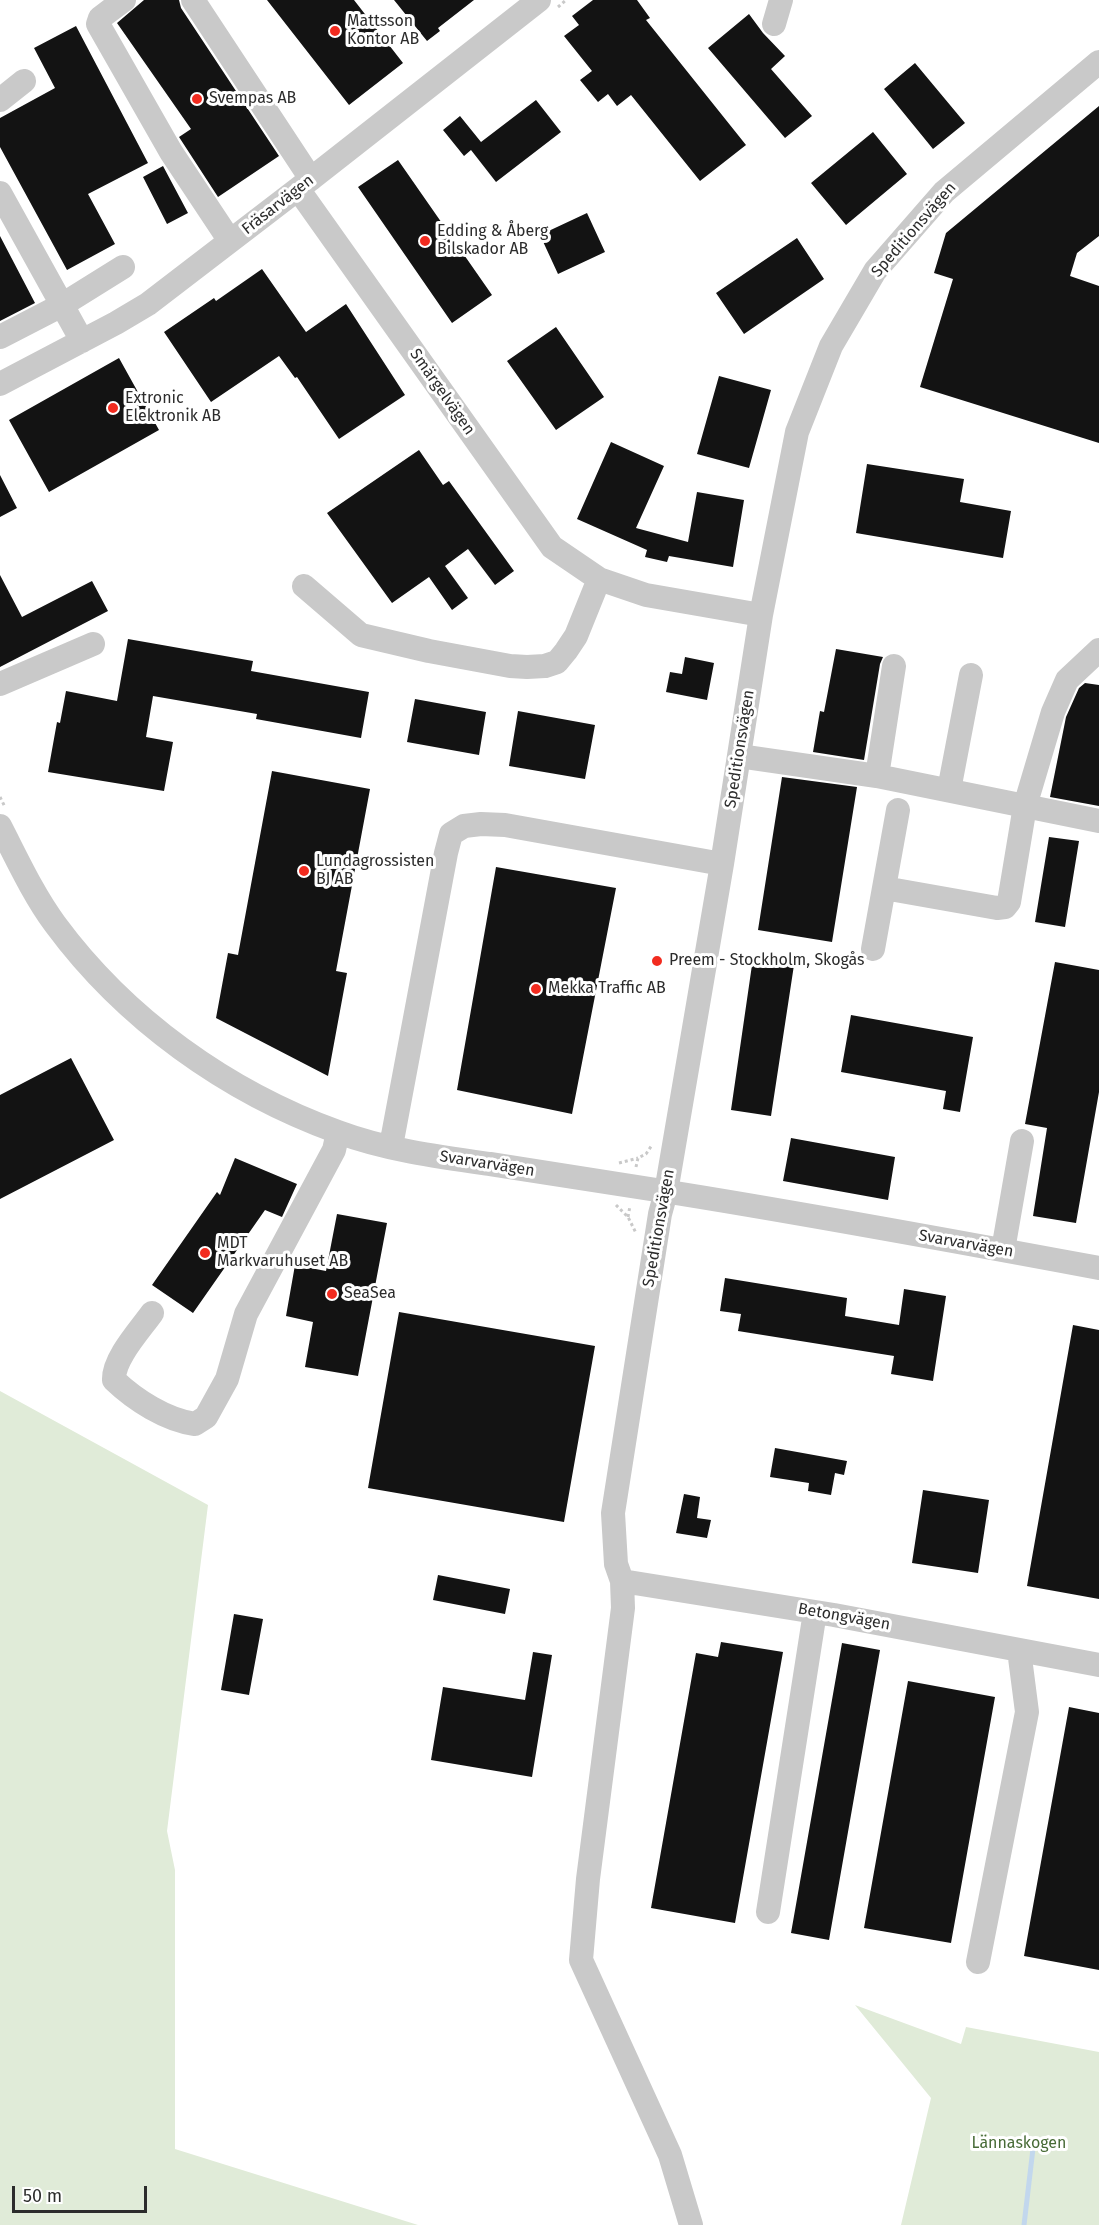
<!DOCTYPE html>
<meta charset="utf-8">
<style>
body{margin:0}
#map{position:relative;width:1099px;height:2225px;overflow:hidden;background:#fff;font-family:"Fira Sans",sans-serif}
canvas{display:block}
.scale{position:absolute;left:12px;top:2186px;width:135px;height:27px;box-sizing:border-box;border:3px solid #2c2c2c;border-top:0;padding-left:8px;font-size:18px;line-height:21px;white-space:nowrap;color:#2c2c2c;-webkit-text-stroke:4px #fff;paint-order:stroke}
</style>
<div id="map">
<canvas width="1099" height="2225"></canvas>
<div class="scale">50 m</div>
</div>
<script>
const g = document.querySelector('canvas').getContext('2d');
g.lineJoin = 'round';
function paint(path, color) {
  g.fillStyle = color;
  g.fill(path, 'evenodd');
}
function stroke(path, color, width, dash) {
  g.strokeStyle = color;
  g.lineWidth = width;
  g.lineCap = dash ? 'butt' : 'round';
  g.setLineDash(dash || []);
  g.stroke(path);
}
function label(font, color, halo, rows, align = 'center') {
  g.font = font + ' "Fira Sans",sans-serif';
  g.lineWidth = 6;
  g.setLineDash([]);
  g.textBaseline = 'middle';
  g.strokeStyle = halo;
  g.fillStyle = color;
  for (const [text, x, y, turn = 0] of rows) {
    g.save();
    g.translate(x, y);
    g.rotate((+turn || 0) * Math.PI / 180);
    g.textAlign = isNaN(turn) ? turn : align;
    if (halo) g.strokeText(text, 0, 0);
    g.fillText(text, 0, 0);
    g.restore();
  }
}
const green = new Path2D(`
 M 0,1391 L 208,1505 L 167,1831 L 175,1870 L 175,2149 L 418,2225 L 0,2225 Z
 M 855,2005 L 961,2044 L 966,2027 L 1099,2052 L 1099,2225 L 901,2225 L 931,2098 Z`);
const stream = new Path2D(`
 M 1024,2225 L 1034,2140`);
const building = new Path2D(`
 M 144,0 L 179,0 L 181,8 L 279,156 L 218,197 L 179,137 L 191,129 L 117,23 Z
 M 267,0 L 354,0 L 403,63 L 349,105 Z
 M 394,0 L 474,0 L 438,28 L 440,31 L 427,41 Z
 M 593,0 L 637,0 L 650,18 L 646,20 L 746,145 L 700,181 L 631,95 L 617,106 L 608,94 L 598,102 L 580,80 L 592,71 L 564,36 L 579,25 L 572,16 Z
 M 749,14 L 763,33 L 785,56 L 771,69 L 812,116 L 785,138 L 708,48 Z
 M 76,26 L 148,163 L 88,194 L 115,244 L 67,270 L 0,147 L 0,118 L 55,88 L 34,48 Z
 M 915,63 L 965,123 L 933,149 L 884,89 Z
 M 536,100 L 561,132 L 496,182 L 471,150 L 464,156 L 443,130 L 460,116 L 481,142 Z
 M 1099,106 L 1099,236 L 1077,253 L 1070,276 L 1099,286 L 1099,443 L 920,387 L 953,279 L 934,273 L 946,233 Z
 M 873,132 L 907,174 L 846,225 L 811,183 Z
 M 398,160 L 492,295 L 452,323 L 358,187 Z
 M 163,166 L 188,213 L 167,224 L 143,177 Z
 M 587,213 L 605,252 L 558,274 L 540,235 Z
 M 0,236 L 35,303 L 0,321 Z
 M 797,238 L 824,279 L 744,334 L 716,293 Z
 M 262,269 L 306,332 L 346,304 L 405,395 L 339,439 L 297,377 L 295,378 L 279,356 L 211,402 L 164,332 L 214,298 L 216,301 Z
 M 556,327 L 604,397 L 556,430 L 507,361 Z
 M 119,358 L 159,430 L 49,492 L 9,420 Z
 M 719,376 L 771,390 L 749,468 L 697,454 Z
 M 611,442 L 664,466 L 636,528 L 688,542 L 697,492 L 744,500 L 733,567 L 669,556 L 667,562 L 645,557 L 647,550 L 577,519 Z
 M 419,450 L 443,485 L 449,481 L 514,571 L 495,585 L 468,549 L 445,566 L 468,598 L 452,610 L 429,577 L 392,603 L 327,513 Z
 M 867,464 L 964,479 L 960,502 L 1011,511 L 1003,558 L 856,533 Z
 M 0,475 L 17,508 L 0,517 Z
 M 0,575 L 22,617 L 92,581 L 108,611 L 0,667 Z
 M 128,639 L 253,661 L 251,671 L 369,692 L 361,738 L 256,719 L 257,714 L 153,696 L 146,737 L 173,742 L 164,791 L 48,772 L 57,722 L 60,723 L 66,691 L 117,701 Z
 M 836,649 L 883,657 L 880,664 L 864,760 L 813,752 L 820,711 L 824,712 Z
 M 685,657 L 714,663 L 707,700 L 666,692 L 670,672 L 682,674 Z
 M 1085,683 L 1099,685 L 1099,806 L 1050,797 L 1066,717 L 1079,688 Z
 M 415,699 L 486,712 L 479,755 L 407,742 Z
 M 518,711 L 595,725 L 585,779 L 509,766 Z
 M 272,771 L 370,789 L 336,971 L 347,973 L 328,1076 L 216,1018 L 228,953 L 238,955 Z
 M 782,777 L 857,787 L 832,942 L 758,930 Z
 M 1049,837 L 1079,841 L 1065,927 L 1035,922 Z
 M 496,867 L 616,888 L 572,1114 L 457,1090 Z
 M 753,958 L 794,965 L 771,1116 L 731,1110 Z
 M 1055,962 L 1099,970 L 1099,1092 L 1076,1223 L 1033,1216 L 1047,1128 L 1025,1124 Z
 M 851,1015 L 973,1037 L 960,1112 L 943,1109 L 946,1091 L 841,1072 Z
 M 71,1058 L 114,1140 L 0,1199 L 0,1095 Z
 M 791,1138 L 895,1157 L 888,1200 L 783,1181 Z
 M 235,1158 L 297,1184 L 282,1217 L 265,1210 L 193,1313 L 152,1285 L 217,1192 L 220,1195 Z
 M 337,1214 L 387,1223 L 358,1376 L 305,1367 L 313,1322 L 286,1316 L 295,1265 L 326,1271 Z
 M 725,1278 L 847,1298 L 845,1316 L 899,1325 L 904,1289 L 946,1296 L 933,1381 L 891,1374 L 894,1356 L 738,1331 L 741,1314 L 720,1311 Z
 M 399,1312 L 595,1346 L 564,1522 L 368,1488 Z
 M 1073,1325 L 1099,1330 L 1099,1599 L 1027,1586 Z
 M 775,1448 L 847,1461 L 844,1475 L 835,1473 L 831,1495 L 808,1491 L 809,1483 L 770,1477 Z
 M 923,1490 L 989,1500 L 978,1573 L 912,1563 Z
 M 684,1494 L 700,1497 L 697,1518 L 711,1520 L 707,1538 L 676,1533 Z
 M 438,1575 L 510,1589 L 505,1614 L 433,1600 Z
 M 234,1614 L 263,1619 L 249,1695 L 221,1690 Z
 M 721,1642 L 783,1652 L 735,1923 L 651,1908 L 696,1653 L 718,1657 Z
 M 842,1643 L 880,1650 L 829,1940 L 791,1933 Z
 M 533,1652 L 552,1655 L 532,1777 L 431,1760 L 443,1687 L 525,1700 Z
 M 908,1681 L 995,1697 L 951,1943 L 864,1928 Z
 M 1069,1707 L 1099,1713 L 1099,1970 L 1024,1956 Z`);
const path = new Path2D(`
 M 558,7 L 566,0
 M 0,797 L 5,807
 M 619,1163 L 638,1158
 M 636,1167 L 638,1158 L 646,1154 L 652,1145
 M 616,1205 L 628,1217 L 636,1233
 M 628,1217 L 630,1206`);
const minor = new Path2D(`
 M 124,0 L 100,18 L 98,24 L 171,152 L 230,241
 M 193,0 L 311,179
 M 774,24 L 781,0
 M 1099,62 L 944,192 L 875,271 L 831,346 L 797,432 L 761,615 L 722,864 L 666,1192 L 660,1214 L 613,1513 L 616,1564 L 622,1581 L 834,1615 L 1099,1665
 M 0,100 L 24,81
 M 298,189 L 552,547 L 599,579 L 646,595 L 761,615
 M 0,193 L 82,341
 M 0,337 L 62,305 L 123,267
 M 0,384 L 116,323 L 148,304 L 298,189 L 539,0
 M 304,586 L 361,635 L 429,651 L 510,666 L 527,667 L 545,666 L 557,662 L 566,651 L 576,636 L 599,579
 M 0,684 L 93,644
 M 739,756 L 877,776 L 1099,821
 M 877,776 L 894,666
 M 949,790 L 971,675
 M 0,826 C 17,859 33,894 55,924 C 125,1019 227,1092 338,1132 C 386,1150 439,1157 490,1164 C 547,1173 605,1182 663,1191 C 808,1214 954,1241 1099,1268
 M 884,888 L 997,908 L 1005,907 L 1009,902 L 1025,806 L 1053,712 L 1067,680 L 1099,650
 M 873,949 L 898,810
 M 391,1146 L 446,853 L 451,834 L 464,826 L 481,824 L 505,825 L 722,864
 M 1003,1250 L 1022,1141
 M 152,1313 C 140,1330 113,1359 114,1380 C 135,1400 166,1420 195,1424 L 206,1417 L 227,1379 L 246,1314 L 334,1150 L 338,1132
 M 622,1581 L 623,1608 L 588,1879 L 581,1960 L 670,2155 L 691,2225
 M 768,1912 L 815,1612
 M 978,1962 L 1027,1712 L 1019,1650`);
const markers = [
 [335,31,6,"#f22b1f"],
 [197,99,6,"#f22b1f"],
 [425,241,6,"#f22b1f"],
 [113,408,6,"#f22b1f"],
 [304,871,6,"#f22b1f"],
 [657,961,6,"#f22b1f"],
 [536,989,6,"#f22b1f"],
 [205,1253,6,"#f22b1f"],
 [332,1294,6,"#f22b1f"]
];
const poiNames = [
 ["Mattsson",347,22],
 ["Kontor AB",347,40],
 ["Svempas AB",209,99],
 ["Edding & Åberg",437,232],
 ["Bilskador AB",437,250],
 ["Extronic",125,399],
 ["Elektronik AB",125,417],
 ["Lundagrossisten",316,862],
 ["BJ AB",316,880],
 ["Preem - Stockholm, Skogås",669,961],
 ["Mekka Traffic AB",548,989],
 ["MDT",217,1244],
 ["Markvaruhuset AB",217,1262],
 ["SeaSea",344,1294]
];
const streetNames = [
 ["Fräsarvägen",278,205,-38],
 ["Speditionsvägen",914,230,-49],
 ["Smärgelvägen",442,392,55],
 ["Speditionsvägen",740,749,-81],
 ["Svarvarvägen",487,1164,9],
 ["Speditionsvägen",659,1228,-80],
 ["Svarvarvägen",966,1244,10],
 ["Betongvägen",844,1617,10]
];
const parkNames = [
 ["Lännaskogen",1019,2144]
];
paint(green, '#e0ebd8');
stroke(stream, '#c2d7ed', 5);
paint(building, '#131313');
stroke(path, '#c9c9c9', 3, [3, 3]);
stroke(minor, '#c9c9c9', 24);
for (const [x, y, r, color] of markers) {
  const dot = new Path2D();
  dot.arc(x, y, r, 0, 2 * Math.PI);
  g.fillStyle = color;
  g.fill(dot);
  stroke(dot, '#fff', 2);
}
label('16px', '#2c2c2c', '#fff', poiNames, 'left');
label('16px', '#2c2c2c', '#fff', streetNames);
label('16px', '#486b37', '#fff', parkNames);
</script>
